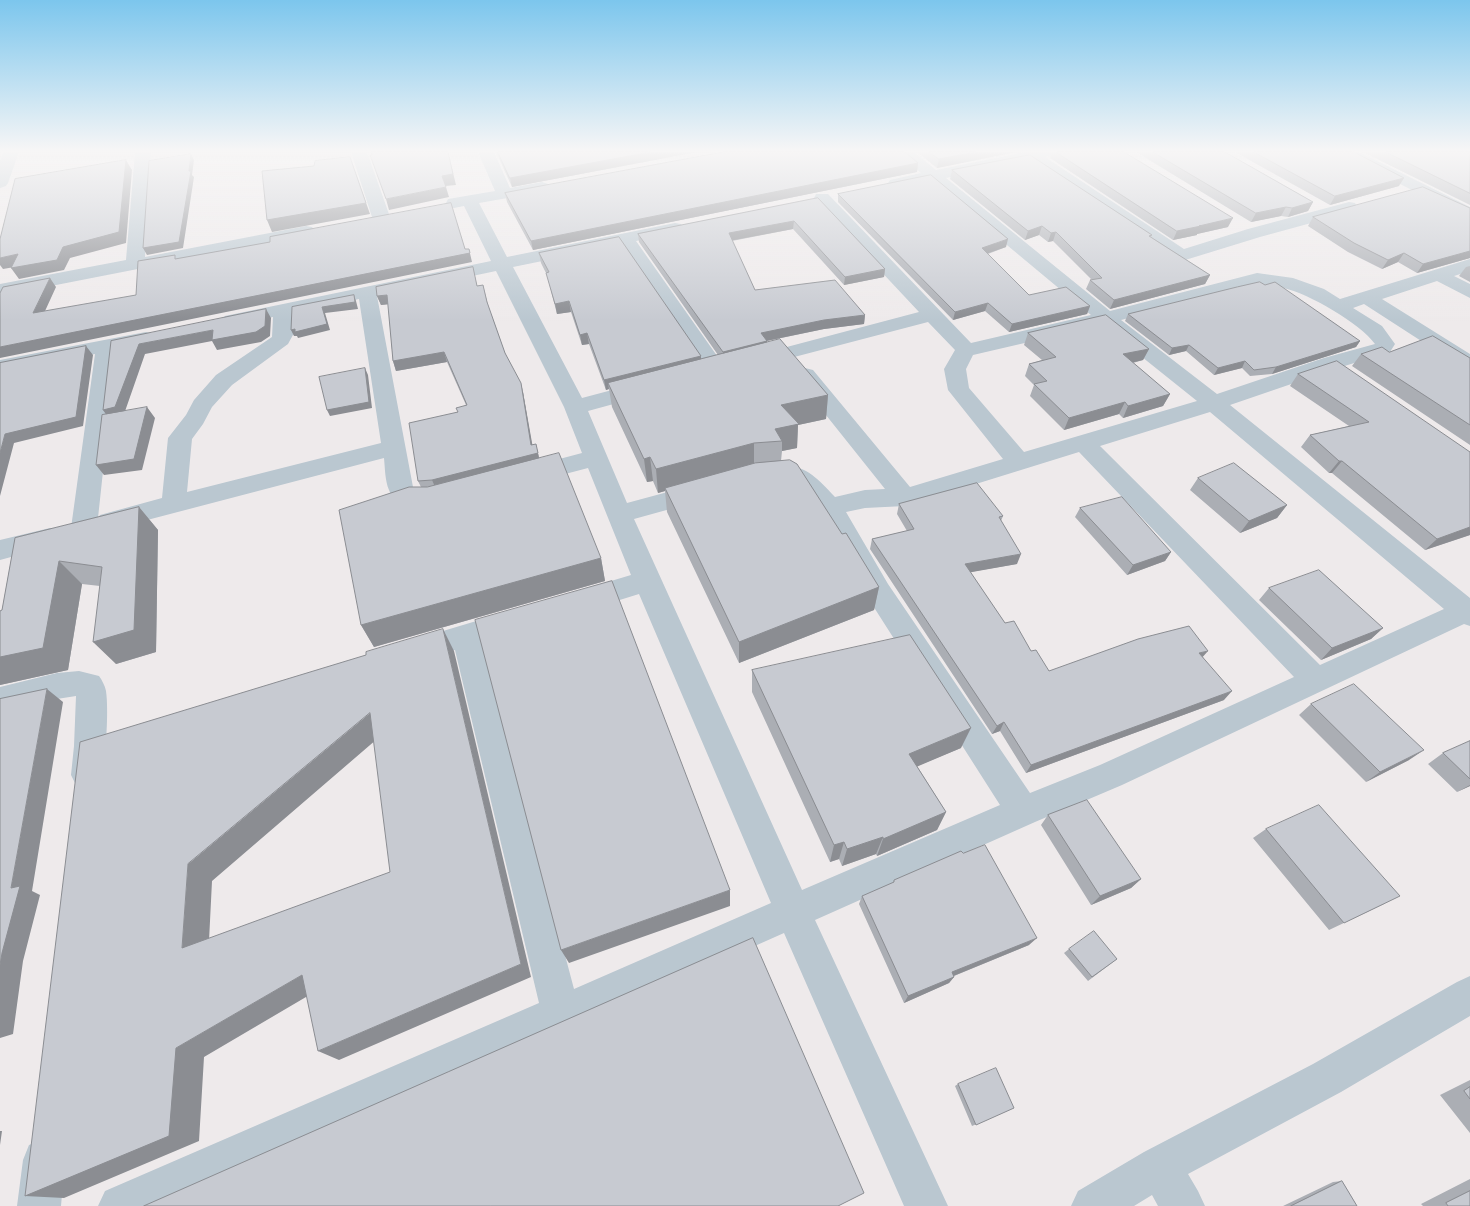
<!DOCTYPE html>
<style>
body{margin:0}
canvas{display:block;background:#eeeaeb}
</style>
<canvas width="1470" height="1206"></canvas>
<script>
const g = document.querySelector('canvas').getContext('2d');
g.lineJoin = 'round';
function paint(path, color) {
  g.fillStyle = color;
  g.fill(path, 'evenodd');
}
function stroke(path, color, width, dash) {
  g.strokeStyle = color;
  g.lineWidth = width;
  g.lineCap = dash ? 'butt' : 'round';
  g.setLineDash(dash || []);
  g.stroke(path);
}
const street = new Path2D(`
 M 3,152 L 19,152 L 8,183 L 6,186 L 0,188 L 0,161 Z
 M 135,152 L 151,152 L 145,257 L 306,226 L 312,227 L 315,231 L 312,235 L 306,236 L 0,296 L 0,284 L 126,260 Z
 M 351,152 L 367,152 L 390,217 L 387,221 L 381,222 L 375,221 L 372,217 Z
 M 478,152 L 494,152 L 510,188 L 542,182 L 548,184 L 550,187 L 548,190 L 542,192 L 479,203 L 507,257 L 675,223 L 681,224 L 684,228 L 681,232 L 636,241 L 727,370 L 724,375 L 716,376 L 708,375 L 621,245 L 513,267 L 582,398 L 646,381 L 654,383 L 657,388 L 654,393 L 588,411 L 627,503 L 701,483 L 710,486 L 713,492 L 710,498 L 634,519 L 802,890 L 1000,805 L 868,598 L 821,513 L 795,485 L 768,481 L 765,475 L 768,469 C 802,460 814,475 835,497 L 865,490 L 885,489 L 794,375 L 797,370 L 805,368 L 813,370 L 910,487 L 1003,459 L 948,390 L 944,369 L 955,350 L 928,322 L 756,367 L 749,365 L 745,361 L 749,357 L 919,312 L 816,202 L 814,198 L 816,194 L 828,194 L 971,343 L 1091,315 L 930,181 L 896,188 L 890,186 L 888,183 L 890,180 L 921,173 L 897,152 L 914,152 L 936,170 L 1025,152 L 1056,152 L 1053,155 L 1045,157 L 1184,249 L 1248,229 L 1349,202 L 1355,203 L 1357,207 L 1355,211 L 1260,237 L 1182,261 L 1176,260 L 1028,161 L 946,178 L 1110,311 L 1257,273 L 1293,278 L 1324,289 L 1340,299 L 1470,259 L 1470,271 L 1454,276 L 1470,284 L 1470,298 L 1437,281 L 1382,299 L 1470,354 L 1470,369 L 1463,368 L 1364,304 L 1353,308 L 1382,326 L 1395,344 L 1390,352 L 1338,368 L 1230,405 L 1470,598 L 1470,626 L 1464,624 L 1122,785 L 1035,822 L 815,920 L 948,1206 L 904,1206 L 784,933 L 170,1206 L 98,1206 L 105,1191 L 539,1003 L 455,650 L 413,663 L 403,659 L 399,651 L 403,643 L 513,610 L 523,613 L 527,621 L 523,629 L 482,642 L 574,989 L 771,903 L 639,594 L 581,612 L 571,609 L 567,601 L 571,593 L 631,575 L 588,468 L 527,484 L 518,482 L 515,476 L 518,470 L 582,453 L 564,407 L 496,271 L 377,296 L 413,487 C 422,494 431,492 442,495 L 445,501 L 442,507 C 424,512 396,511 389,490 C 385,481 385,468 384,458 L 109,530 L 100,527 L 97,523 L 93,535 L 84,537 L 75,535 L 71,528 L 95,354 L 0,372 L 0,360 L 146,332 L 153,334 L 156,338 L 153,342 L 116,350 L 98,518 L 100,515 L 162,498 L 168,438 L 186,415 L 194,400 L 216,375 L 272,337 L 273,317 L 232,326 L 225,324 L 222,320 L 225,316 L 491,261 L 464,206 L 454,208 L 448,207 L 446,203 L 448,199 L 495,191 ZM 1257,285 C 1266,286 1276,286 1284,288 C 1309,294 1360,323 1375,344 L 1324,358 L 1217,394 L 1121,320 ZM 359,299 L 381,443 L 187,492 L 192,439 L 203,424 L 212,407 L 232,385 L 288,344 L 294,333 L 293,313 ZM 1102,325 L 1197,401 L 1024,452 L 969,388 L 966,369 L 973,355 ZM 1210,412 L 1444,609 L 1320,665 L 1100,446 ZM 1079,452 L 1294,677 L 1100,765 L 1030,793 L 888,584 L 846,512 L 865,508 L 905,506 Z
 M 1339,152 L 1359,152 L 1470,207 L 1470,219 L 1342,155 Z
 M 50,528 L 59,530 L 63,537 L 59,544 L 0,560 L 0,540 Z
 M 79,671 L 99,676 C 102,680 105,686 106,691 C 109,711 106,768 98,785 L 87,790 L 76,785 L 71,775 L 74,746 L 76,696 L 44,701 L 0,713 L 0,687 L 57,673 Z
 M 1470,976 L 1470,1016 L 1341,1092 L 1188,1174 L 1198,1191 L 1205,1206 L 1158,1206 L 1152,1195 L 1134,1206 L 1071,1206 L 1078,1191 L 1144,1152 L 1313,1064 L 1457,982 Z
 M 44,1139 L 59,1145 L 65,1160 L 61,1206 L 17,1206 L 23,1160 L 29,1145 Z`);
const wall = new Path2D(`
 M 496,152 L 697,152 L 512,187 Z
 M 917,152 L 1016,152 L 937,168 Z
 M 1051,152 L 1124,152 L 1228,227 L 1197,234 L 1197,235 L 1173,240 L 1050,158 Z
 M 1136,152 L 1225,152 L 1313,202 L 1308,211 L 1288,217 L 1281,216 L 1251,222 Z
 M 1235,152 L 1354,152 L 1399,186 L 1330,205 Z
 M 1363,152 L 1470,152 L 1470,205 Z
 M 918,163 L 917,172 L 533,250 L 507,202 L 505,193 Z
 M 952,170 L 1152,235 L 1151,237 L 1210,275 L 1205,284 L 1110,309 L 1086,289 L 1090,280 L 1092,280 L 1053,241 L 1048,242 L 1039,235 L 1025,240 L 950,179 Z
 M 838,194 L 1006,247 L 988,254 L 1029,295 L 1090,306 L 1087,314 L 1009,332 L 985,311 L 953,320 L 838,202 Z
 M 818,198 L 885,269 L 884,277 L 844,285 L 793,229 L 732,241 L 755,290 L 865,315 L 864,324 L 824,329 L 767,341 L 767,342 L 828,395 L 826,419 L 798,425 L 797,448 L 782,451 L 781,461 L 842,534 L 879,587 L 874,610 L 739,663 L 667,512 L 665,491 L 658,493 L 653,481 L 647,482 L 612,407 L 609,389 L 606,390 L 589,344 L 582,345 L 571,312 L 557,314 L 547,275 L 541,263 L 539,253 L 701,359 L 718,355 L 639,242 L 638,234 Z
 M 1470,208 L 1470,258 L 1417,273 L 1398,262 L 1382,269 L 1348,252 L 1308,226 L 1313,217 Z
 M 1470,266 L 1470,282 L 1459,276 L 1466,267 Z
 M 473,267 L 477,286 L 483,285 L 488,305 L 505,353 L 523,392 L 532,445 L 536,444 L 539,458 L 601,558 L 605,581 L 374,647 L 361,625 L 421,487 L 418,481 L 457,412 L 466,405 L 447,362 L 396,371 L 393,361 L 388,304 L 381,305 L 377,296 Z
 M 1265,285 L 1360,341 L 1356,347 L 1272,374 L 1250,376 L 1242,368 L 1214,375 L 1186,351 L 1169,355 L 1125,321 L 1128,314 Z
 M 1028,333 L 1149,349 L 1143,360 L 1133,363 L 1170,394 L 1163,406 L 1123,418 L 1119,414 L 1064,430 L 1030,396 L 1034,385 L 1025,376 L 1029,364 L 1042,360 L 1024,345 Z
 M 1389,352 L 1470,358 L 1470,445 L 1352,366 L 1361,354 Z
 M 1298,374 L 1470,452 L 1470,535 L 1425,550 L 1332,473 L 1329,473 L 1301,447 L 1310,435 L 1349,426 L 1290,386 Z
 M 1198,478 L 1287,505 L 1277,518 L 1240,533 L 1190,490 Z
 M 899,504 L 1003,516 L 1001,521 L 1017,564 L 970,572 L 1005,623 L 1049,671 L 1203,657 L 1224,700 L 1026,773 L 1000,731 L 992,734 L 870,549 L 872,539 L 907,531 L 897,514 Z
 M 139,507 L 158,530 L 156,652 L 116,664 L 100,586 L 82,584 L 68,670 L 0,685 L 0,611 L 2,610 L 15,538 Z
 M 1080,508 L 1171,552 L 1165,561 L 1127,575 L 1075,517 Z
 M 1269,588 L 1383,628 L 1371,639 L 1321,660 L 1259,600 Z
 M 752,670 L 961,748 L 917,766 L 946,812 L 937,830 L 877,856 L 876,854 L 842,866 L 839,859 L 830,862 L 752,692 Z
 M 1311,704 L 1409,760 L 1366,782 L 1299,715 Z
 M 1470,741 L 1470,786 L 1457,792 L 1428,764 L 1443,753 Z
 M 1048,815 L 1141,879 L 1131,888 L 1091,905 L 1041,825 Z
 M 1266,829 L 1384,904 L 1329,930 L 1253,838 Z
 M 894,880 L 1029,945 L 954,976 L 954,977 L 949,983 L 904,1003 L 859,904 L 862,896 L 893,883 Z
 M 1069,949 L 1117,959 L 1088,981 L 1064,953 Z
 M 1470,1080 L 1470,1133 L 1440,1095 Z
 M 958,1084 L 1014,1108 L 972,1126 L 955,1086 Z
 M 1470,1179 L 1470,1206 L 1423,1206 L 1421,1204 Z
 M 1342,1181 L 1357,1206 L 1283,1206 L 1333,1182 Z`);
const shadedWall = new Path2D(`
 M 448,152 L 456,185 L 445,186 L 442,176 Z
 M 651,152 L 697,152 L 512,187 L 510,178 Z
 M 976,152 L 1016,152 L 937,168 L 939,159 Z
 M 191,154 L 194,160 L 192,175 L 194,177 L 183,248 L 147,255 L 143,248 L 189,171 Z
 M 350,157 L 370,214 L 272,232 L 267,220 Z
 M 126,160 L 132,170 L 126,243 L 70,258 L 64,270 L 19,279 L 11,268 L 63,247 Z
 M 918,163 L 917,172 L 533,250 L 531,241 Z
 M 1404,178 L 1399,186 L 1330,205 L 1335,196 Z
 M 446,187 L 449,197 L 389,210 L 386,199 Z
 M 1313,202 L 1308,211 L 1288,217 L 1292,208 Z
 M 1286,207 L 1281,216 L 1251,222 L 1256,213 Z
 M 1233,218 L 1228,227 L 1197,234 L 1197,235 L 1173,240 L 1177,231 Z
 M 794,221 L 793,229 L 729,241 L 729,233 Z
 M 1042,226 L 1039,235 L 1025,240 L 1028,231 Z
 M 1056,232 L 1053,241 L 1048,242 L 1051,233 Z
 M 1008,239 L 1006,247 L 980,256 L 982,248 Z
 M 469,249 L 472,262 L 0,358 L 0,347 Z
 M 1470,251 L 1470,258 L 1417,273 L 1423,264 Z
 M 1404,253 L 1398,262 L 1382,269 L 1388,260 Z
 M 18,254 L 26,265 L 3,269 L 0,265 L 0,258 Z
 M 885,269 L 884,277 L 844,285 L 845,277 Z
 M 1210,275 L 1205,284 L 1110,309 L 1114,300 Z
 M 50,278 L 56,287 L 40,322 L 33,313 Z
 M 354,295 L 356,301 L 358,309 L 325,313 L 330,330 L 298,338 L 297,336 L 294,336 L 291,330 L 295,329 L 322,307 Z
 M 387,295 L 391,304 L 381,305 L 377,296 Z
 M 569,301 L 571,312 L 557,314 L 555,304 Z
 M 988,303 L 985,311 L 953,320 L 955,312 Z
 M 1090,306 L 1087,314 L 1009,332 L 1012,324 Z
 M 266,309 L 271,318 L 270,336 L 261,342 L 217,350 L 212,341 L 145,354 L 123,417 L 110,420 L 103,410 L 139,344 L 213,330 Z
 M 865,315 L 864,324 L 824,329 L 761,342 L 761,333 L 824,320 Z
 M 587,333 L 589,344 L 582,345 L 580,335 Z
 M 767,341 L 767,349 L 723,361 L 723,352 Z
 M 1360,341 L 1356,347 L 1272,374 L 1276,367 Z
 M 1189,345 L 1186,351 L 1169,355 L 1172,348 Z
 M 86,346 L 93,355 L 83,426 L 14,443 L 0,496 L 0,453 L 5,434 Z
 M 1149,349 L 1143,360 L 1118,366 L 1123,354 Z
 M 444,352 L 447,362 L 396,371 L 393,361 Z
 M 701,356 L 701,366 L 608,383 L 609,389 L 606,390 L 604,380 Z
 M 1245,361 L 1242,368 L 1214,375 L 1218,368 Z
 M 365,368 L 368,375 L 372,408 L 330,416 L 327,410 Z
 M 521,383 L 523,392 L 534,454 L 538,453 L 540,462 L 436,489 L 432,480 L 531,445 Z
 M 1170,394 L 1163,406 L 1123,418 L 1128,406 Z
 M 828,395 L 826,419 L 798,425 L 797,448 L 782,451 L 782,441 L 775,429 L 781,405 Z
 M 1125,402 L 1119,414 L 1064,430 L 1069,418 Z
 M 147,407 L 155,418 L 142,470 L 104,475 L 96,465 Z
 M 754,443 L 754,467 L 665,488 L 665,491 L 658,493 L 656,469 Z
 M 650,457 L 653,481 L 647,482 L 644,459 Z
 M 1339,461 L 1342,461 L 1332,473 L 1329,473 Z
 M 1287,505 L 1277,518 L 1240,533 L 1249,521 Z
 M 139,507 L 158,530 L 156,652 L 116,664 L 93,642 Z
 M 1470,527 L 1470,535 L 1425,550 L 1437,539 Z
 M 1171,552 L 1165,561 L 1127,575 L 1133,565 Z
 M 1021,554 L 1017,564 L 961,574 L 965,564 Z
 M 601,558 L 605,581 L 374,647 L 361,625 Z
 M 59,561 L 82,584 L 68,670 L 0,685 L 0,657 Z
 M 879,587 L 874,610 L 739,663 L 739,642 Z
 M 1383,628 L 1371,639 L 1321,660 L 1332,648 Z
 M 443,629 L 454,651 L 531,977 L 339,1060 L 318,1051 L 521,964 Z
 M 1208,651 L 1200,660 L 1199,653 Z
 M 47,689 L 63,702 L 32,891 L 40,895 L 23,961 L 13,1034 L 0,1038 L 0,965 L 11,888 Z
 M 1232,691 L 1224,700 L 1026,773 L 1031,765 Z
 M 370,713 L 384,733 L 212,881 L 208,961 L 182,948 L 188,864 Z
 M 1004,722 L 1000,731 L 992,734 L 997,726 Z
 M 971,728 L 961,748 L 902,773 L 909,754 Z
 M 1424,750 L 1409,760 L 1366,782 L 1380,772 Z
 M 1470,785 L 1470,786 L 1457,792 Z
 M 946,812 L 937,830 L 877,856 L 883,839 Z
 M 883,837 L 876,854 L 842,866 L 847,849 Z
 M 844,842 L 839,859 L 830,862 L 834,845 Z
 M 1141,879 L 1131,888 L 1091,905 L 1100,896 Z
 M 730,890 L 730,906 L 569,963 L 561,950 Z
 M 1037,938 L 1029,945 L 946,979 L 952,972 Z
 M 302,975 L 323,987 L 204,1057 L 199,1141 L 64,1198 L 25,1196 L 176,1048 Z
 M 954,977 L 949,983 L 904,1003 L 908,996 Z
 M 0,1131 L 2,1131 L 0,1145 Z`);
const building = new Path2D(`
 M 371,152 L 448,152 L 453,174 L 442,176 L 446,187 L 386,199 L 370,155 L 372,155 Z
 M 498,152 L 651,152 L 510,178 Z
 M 723,152 L 905,152 L 918,163 L 531,241 L 505,193 Z
 M 929,152 L 976,152 L 939,159 Z
 M 1056,152 L 1124,152 L 1233,218 L 1199,226 L 1201,226 L 1177,231 Z
 M 1153,152 L 1225,152 L 1313,202 L 1292,208 L 1286,207 L 1256,213 Z
 M 1254,152 L 1354,152 L 1404,178 L 1335,196 Z
 M 1386,152 L 1470,152 L 1470,193 Z
 M 191,154 L 189,171 L 191,171 L 179,242 L 143,248 L 149,161 Z
 M 1030,155 L 1152,235 L 1149,236 L 1210,275 L 1114,300 L 1090,280 L 1102,278 L 1056,232 L 1051,233 L 1042,226 L 1028,231 L 952,170 Z
 M 350,157 L 366,203 L 267,220 L 262,171 L 314,166 L 315,161 Z
 M 126,160 L 119,232 L 63,247 L 57,260 L 11,268 L 18,254 L 0,258 L 0,239 L 15,179 Z
 M 931,175 L 1008,239 L 982,248 L 1029,295 L 1066,287 L 1090,306 L 1012,324 L 988,303 L 955,312 L 838,194 Z
 M 1423,187 L 1470,208 L 1470,251 L 1423,264 L 1404,253 L 1388,260 L 1354,243 L 1313,217 Z
 M 818,198 L 885,269 L 845,277 L 794,221 L 729,233 L 755,290 L 835,280 L 865,315 L 824,320 L 761,333 L 767,341 L 723,352 L 638,234 Z
 M 451,203 L 465,249 L 469,249 L 470,253 L 0,347 L 0,293 L 3,287 L 50,278 L 33,313 L 136,295 L 138,261 L 175,255 L 175,259 L 270,242 L 270,237 Z
 M 619,237 L 701,356 L 604,380 L 587,333 L 580,335 L 569,301 L 555,304 L 546,273 L 549,272 L 539,253 Z
 M 473,267 L 477,286 L 483,285 L 487,302 L 505,353 L 521,383 L 531,445 L 536,444 L 538,453 L 432,480 L 418,481 L 409,423 L 458,412 L 456,408 L 467,405 L 444,352 L 393,361 L 387,295 L 377,296 L 376,287 Z
 M 1260,282 L 1265,285 L 1275,282 L 1360,341 L 1276,367 L 1254,370 L 1245,361 L 1218,368 L 1189,345 L 1172,348 L 1128,314 L 1237,287 Z
 M 354,295 L 355,302 L 322,307 L 327,324 L 295,332 L 295,329 L 291,330 L 292,307 Z
 M 266,309 L 265,326 L 256,332 L 212,340 L 213,330 L 139,344 L 115,407 L 103,410 L 111,341 Z
 M 1106,315 L 1149,349 L 1123,354 L 1170,394 L 1128,406 L 1125,402 L 1069,418 L 1034,384 L 1047,381 L 1029,364 L 1056,357 L 1028,333 Z
 M 1433,336 L 1470,358 L 1470,425 L 1361,354 L 1382,347 L 1389,352 Z
 M 780,339 L 828,395 L 781,405 L 799,424 L 775,429 L 782,441 L 754,443 L 656,469 L 650,457 L 644,459 L 608,383 Z
 M 86,346 L 76,417 L 5,434 L 0,453 L 0,363 Z
 M 1337,361 L 1470,452 L 1470,527 L 1437,539 L 1342,461 L 1339,461 L 1310,435 L 1369,422 L 1298,374 Z
 M 365,368 L 369,402 L 327,410 L 319,377 Z
 M 147,407 L 134,459 L 96,465 L 102,415 Z
 M 559,453 L 601,558 L 361,625 L 339,510 L 409,487 L 427,487 Z
 M 790,460 L 797,464 L 842,534 L 846,533 L 879,587 L 739,642 L 665,488 L 755,463 Z
 M 1234,463 L 1287,505 L 1249,521 L 1198,478 Z
 M 977,483 L 1003,516 L 999,517 L 1021,554 L 965,564 L 1005,623 L 1014,621 L 1031,651 L 1036,650 L 1049,671 L 1138,639 L 1189,626 L 1208,651 L 1199,653 L 1232,691 L 1031,765 L 1004,722 L 997,726 L 872,539 L 914,529 L 899,504 Z
 M 1122,497 L 1171,552 L 1133,565 L 1080,508 Z
 M 139,507 L 134,630 L 93,642 L 102,567 L 59,561 L 43,648 L 0,657 L 0,611 L 2,610 L 15,538 Z
 M 1319,570 L 1383,628 L 1332,648 L 1269,588 Z
 M 612,581 L 730,890 L 561,950 L 475,620 Z
 M 443,629 L 521,964 L 318,1051 L 302,975 L 176,1048 L 169,1136 L 25,1196 L 80,742 L 366,655 L 366,652 ZM 370,713 L 390,872 L 182,948 L 188,864 Z
 M 910,635 L 971,728 L 909,754 L 946,812 L 883,839 L 883,837 L 847,849 L 844,842 L 834,845 L 752,670 Z
 M 1354,684 L 1424,750 L 1380,772 L 1311,704 Z
 M 47,689 L 11,888 L 20,886 L 2,953 L 0,965 L 0,699 Z
 M 1470,741 L 1470,779 L 1443,753 Z
 M 1087,800 L 1141,879 L 1100,896 L 1048,815 Z
 M 1319,805 L 1400,896 L 1344,923 L 1266,829 Z
 M 985,845 L 1037,938 L 952,972 L 954,977 L 908,996 L 862,896 L 894,882 L 894,880 L 961,851 L 963,853 Z
 M 1094,931 L 1117,959 L 1092,977 L 1069,949 Z
 M 753,938 L 864,1193 L 838,1206 L 144,1206 Z
 M 996,1068 L 1014,1108 L 976,1125 L 958,1084 Z
 M 1470,1087 L 1470,1099 L 1464,1091 Z
 M 1342,1181 L 1357,1206 L 1291,1206 Z
 M 1470,1191 L 1470,1206 L 1448,1206 L 1446,1203 Z`);
paint(street, '#bac7d0');
paint(wall, '#abaeb4');
paint(shadedWall, '#8b8d92');
paint(building, '#c7cad1');
stroke(building, '#8b8d92', 1);
const sky = g.createLinearGradient(0, 0, 0, 321);
sky.addColorStop(0, '#7cc6ed');
sky.addColorStop(0.47, '#f7f6f6');
sky.addColorStop(1, '#f7f6f600');
g.fillStyle = sky;
g.fillRect(0, 0, 1470, 321);
</script>
